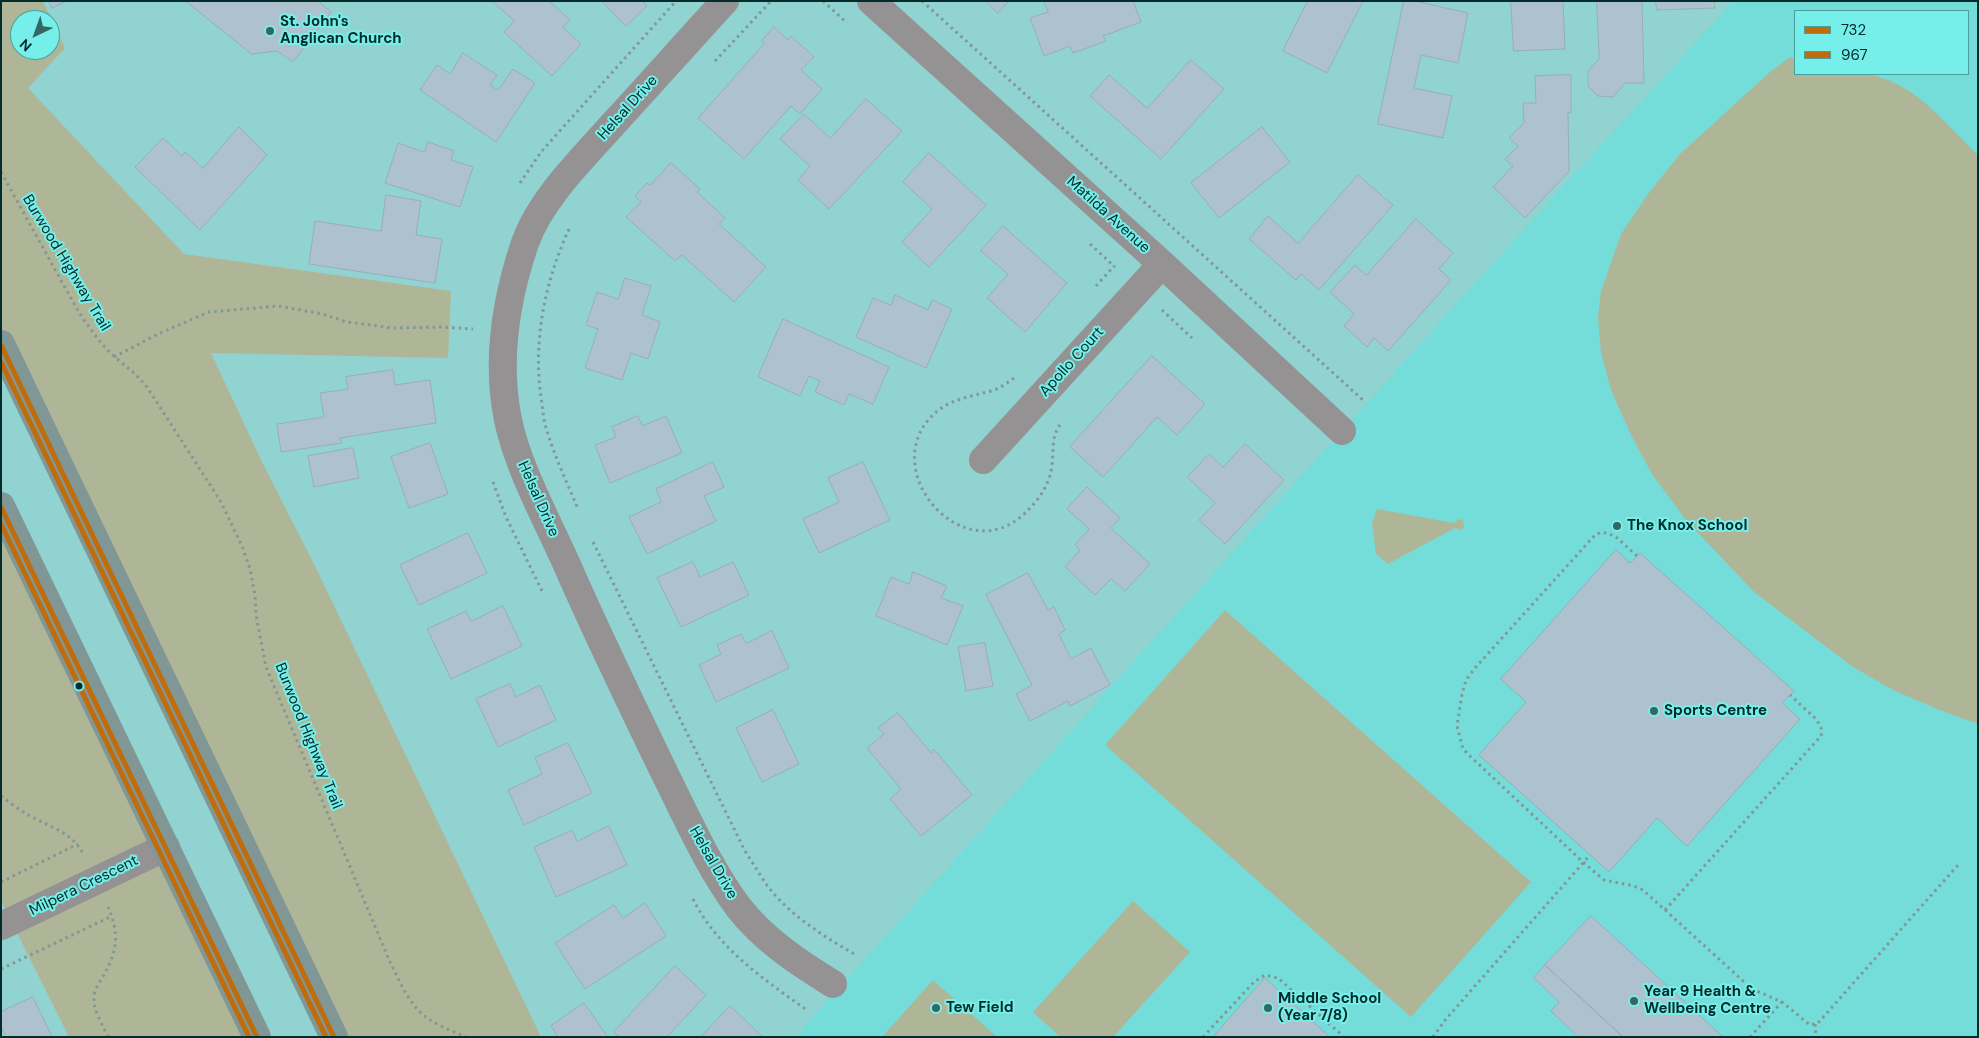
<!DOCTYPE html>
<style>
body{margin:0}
#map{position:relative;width:1979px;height:1038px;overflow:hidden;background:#91d3d0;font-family:"DM Sans",sans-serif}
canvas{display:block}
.frame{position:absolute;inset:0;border:2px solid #032c2a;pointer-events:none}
.legend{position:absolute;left:1794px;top:10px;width:175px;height:65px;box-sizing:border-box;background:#76eee9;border:1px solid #48a09d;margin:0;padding:6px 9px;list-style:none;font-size:15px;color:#032c2a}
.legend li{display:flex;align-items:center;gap:10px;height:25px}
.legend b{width:25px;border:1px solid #48a09d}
.north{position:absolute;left:10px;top:10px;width:50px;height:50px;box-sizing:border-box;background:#76eee9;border:1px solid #48a09d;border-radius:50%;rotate:222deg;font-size:14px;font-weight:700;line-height:20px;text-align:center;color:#032c2a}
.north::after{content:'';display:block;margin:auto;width:18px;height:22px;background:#356664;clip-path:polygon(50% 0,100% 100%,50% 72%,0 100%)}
</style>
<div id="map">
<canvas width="1979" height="1038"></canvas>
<div class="frame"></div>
<ul class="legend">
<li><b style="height:6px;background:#c06c0a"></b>732</li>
<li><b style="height:6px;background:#c06c0a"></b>967</li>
</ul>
<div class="north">N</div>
</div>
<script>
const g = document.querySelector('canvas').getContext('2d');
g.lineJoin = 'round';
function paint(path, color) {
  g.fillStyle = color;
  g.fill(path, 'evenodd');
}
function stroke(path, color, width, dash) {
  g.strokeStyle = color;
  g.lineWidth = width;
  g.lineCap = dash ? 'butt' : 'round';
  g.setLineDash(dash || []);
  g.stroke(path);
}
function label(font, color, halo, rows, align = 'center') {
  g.font = font + ' "DM Sans",sans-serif';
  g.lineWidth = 4;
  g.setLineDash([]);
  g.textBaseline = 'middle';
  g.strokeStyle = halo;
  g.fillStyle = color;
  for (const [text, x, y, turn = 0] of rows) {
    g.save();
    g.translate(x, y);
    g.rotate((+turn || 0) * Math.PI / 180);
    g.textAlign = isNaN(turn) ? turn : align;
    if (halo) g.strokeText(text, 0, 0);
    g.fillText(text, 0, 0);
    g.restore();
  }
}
const built = new Path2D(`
 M 1733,1 L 1978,1 L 1978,1037 L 795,1037 L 1487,270 ZM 1795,11 L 1968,11 L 1968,74 L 1795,74 Z`);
const green = new Path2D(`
 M 1,1 L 43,1 L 65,48 L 28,88 L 184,254 L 451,291 L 448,358 L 211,353 L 262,462 L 315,566 L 541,1037 L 334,1037 L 1,344 ZM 20,20 L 50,20 L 50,50 L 20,50 Z
 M 1795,57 L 1795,74 C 1818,74 1842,71 1865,74 C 1913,80 1945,123 1978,155 L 1978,724 L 1937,709 L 1893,690 L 1853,667 L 1754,592 L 1685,519 L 1652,474 L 1632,437 L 1611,390 L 1601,353 L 1598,317 L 1601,291 L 1621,234 L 1648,194 L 1680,154 L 1771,71 L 1789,58 Z
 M 1,506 L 257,1037 L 69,1037 L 1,901 Z
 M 1377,509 L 1454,523 L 1459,519 L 1463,520 L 1464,527 L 1462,530 L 1455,528 L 1388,564 L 1376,554 L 1372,523 Z
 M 1225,610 L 1531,882 L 1411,1017 L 1105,745 Z
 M 1133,901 L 1190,952 L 1113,1037 L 1060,1037 L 1033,1012 Z
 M 933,980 L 997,1037 L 882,1037 Z`);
const building = new Path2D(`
 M 49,1 L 67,1 L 52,8 Z
 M 186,1 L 318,1 L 331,12 L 293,62 L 277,51 L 252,54 Z
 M 492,1 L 549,1 L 570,20 L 563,27 L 581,44 L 552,76 L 504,32 L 514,21 Z
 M 602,1 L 642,1 L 647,6 L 626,26 Z
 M 986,1 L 1009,1 L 998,13 Z
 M 1044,1 L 1133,1 L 1141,22 L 1103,36 L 1106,41 L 1073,53 L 1070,46 L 1044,56 L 1030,18 L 1048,12 Z
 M 1308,1 L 1363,1 L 1327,73 L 1283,51 Z
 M 1404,1 L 1415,1 L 1468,13 L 1458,63 L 1421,55 L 1414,88 L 1452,96 L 1443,138 L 1378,124 Z
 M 1511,1 L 1563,1 L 1565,49 L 1514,51 Z
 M 1597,1 L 1642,1 L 1644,83 L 1625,83 L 1613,97 L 1598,96 L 1588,86 L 1588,71 L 1599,59 Z
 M 1656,1 L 1714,1 L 1715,8 L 1657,10 Z
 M 774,27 L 788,40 L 791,36 L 814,57 L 801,70 L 822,89 L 800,114 L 791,106 L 744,159 L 698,118 L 764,44 L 762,41 Z
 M 463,53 L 497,75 L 490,85 L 498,90 L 513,69 L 535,83 L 496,142 L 420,90 L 437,65 L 450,74 Z
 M 1191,60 L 1224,89 L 1161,159 L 1090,96 L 1109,75 L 1147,108 Z
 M 1571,75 L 1571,113 L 1568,112 L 1569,171 L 1525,218 L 1493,187 L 1513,166 L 1505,159 L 1518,146 L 1509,138 L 1524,123 L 1523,103 L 1536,103 L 1535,76 Z
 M 866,99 L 902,131 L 829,209 L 798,180 L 810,166 L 780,139 L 804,114 L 830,138 Z
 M 239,127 L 267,155 L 200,230 L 135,167 L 163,138 L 182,156 L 185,152 L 203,168 Z
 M 1262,127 L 1290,162 L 1219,218 L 1191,183 Z
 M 428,142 L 454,151 L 451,160 L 473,167 L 460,207 L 385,183 L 398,143 L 424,152 Z
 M 929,153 L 986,205 L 929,267 L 902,242 L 932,209 L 903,182 Z
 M 671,163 L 700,189 L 697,192 L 725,218 L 719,224 L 766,267 L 734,302 L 682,255 L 675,261 L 626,217 L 641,202 L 635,196 L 647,183 L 650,185 Z
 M 1358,175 L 1393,205 L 1319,290 L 1301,274 L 1296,280 L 1249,239 L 1268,216 L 1298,243 Z
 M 386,195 L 421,201 L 416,235 L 442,239 L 435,283 L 309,264 L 315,221 L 381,231 Z
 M 1416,219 L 1453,253 L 1439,269 L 1451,280 L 1388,351 L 1374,338 L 1367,347 L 1344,326 L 1354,314 L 1330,292 L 1355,265 L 1366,275 Z
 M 1003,226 L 1067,283 L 1025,332 L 987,298 L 1008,274 L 981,251 Z
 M 625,278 L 651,286 L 642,315 L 660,322 L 648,359 L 631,353 L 622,380 L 585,368 L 598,329 L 586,325 L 597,292 L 618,299 Z
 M 895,295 L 928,310 L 932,300 L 952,309 L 926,368 L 856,337 L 873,298 L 891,305 Z
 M 783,319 L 889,367 L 873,404 L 849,394 L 844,405 L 815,392 L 820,381 L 809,376 L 800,396 L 758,377 Z
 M 1152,356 L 1205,404 L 1177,435 L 1157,417 L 1103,477 L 1070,447 Z
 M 393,370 L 395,385 L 430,380 L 436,423 L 340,438 L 342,443 L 281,452 L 277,424 L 324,417 L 320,393 L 348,389 L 346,377 Z
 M 638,416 L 642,426 L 666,416 L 682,453 L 610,483 L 595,445 L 616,437 L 612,427 Z
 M 430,443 L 448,494 L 409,508 L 391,457 Z
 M 1245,444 L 1284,480 L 1225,544 L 1199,520 L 1215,503 L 1187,477 L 1209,454 L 1223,467 Z
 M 353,448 L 359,478 L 314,487 L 308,456 Z
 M 713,462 L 724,487 L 704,496 L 716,521 L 647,554 L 629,517 L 661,502 L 656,489 Z
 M 863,462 L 890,520 L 819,553 L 803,519 L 839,502 L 828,478 Z
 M 1087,487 L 1120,518 L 1111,528 L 1150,564 L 1125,591 L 1111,579 L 1095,595 L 1065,567 L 1080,550 L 1075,545 L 1089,529 L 1067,509 Z
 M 468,533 L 487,573 L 419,605 L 400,565 Z
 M 1616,550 L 1630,563 L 1640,553 L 1794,691 L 1782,703 L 1800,719 L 1687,846 L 1657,818 L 1609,872 L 1479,755 L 1526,702 L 1501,679 Z
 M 693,562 L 700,577 L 733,562 L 749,595 L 681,627 L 657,578 Z
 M 913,572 L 947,586 L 941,598 L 963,606 L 947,645 L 876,616 L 891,577 L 909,584 Z
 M 1028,573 L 1048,610 L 1054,607 L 1065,630 L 1059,634 L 1071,659 L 1091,648 L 1110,685 L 1070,706 L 1068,701 L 1030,721 L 1016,694 L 1032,685 L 986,595 Z
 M 503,606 L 522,646 L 451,679 L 427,629 L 466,611 L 471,621 Z
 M 772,631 L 789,668 L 716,702 L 699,665 L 721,654 L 717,645 L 741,634 L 746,643 Z
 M 985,643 L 993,686 L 966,691 L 958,647 Z
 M 510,684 L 516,697 L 540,685 L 556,720 L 498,747 L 476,699 Z
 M 773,710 L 799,764 L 762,782 L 736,728 Z
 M 898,713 L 931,753 L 934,749 L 972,795 L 921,836 L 890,799 L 901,789 L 867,748 L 884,734 L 878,728 Z
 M 568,743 L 592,793 L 524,825 L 508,790 L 542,774 L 535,758 Z
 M 609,826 L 627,865 L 556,897 L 534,847 L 572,830 L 577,841 Z
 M 645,903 L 666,936 L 585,989 L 555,943 L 614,905 L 623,918 Z
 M 1591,916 L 1723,1037 L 1623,1037 L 1545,965 Z
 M 1545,965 L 1623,1037 L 1578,1037 L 1551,1011 L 1559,1002 L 1534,978 Z
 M 675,966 L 706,995 L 667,1037 L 619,1037 L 614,1032 Z
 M 1265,978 L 1330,1037 L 1213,1037 Z
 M 33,997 L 52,1037 L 6,1037 L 1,1027 L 1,1012 Z
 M 584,1003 L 608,1037 L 558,1037 L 551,1026 Z
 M 730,1006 L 763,1037 L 701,1037 Z`);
const path = new Path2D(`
 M 823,1 L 847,23
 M 922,1 L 1363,400
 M 715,61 L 771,1
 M 1,172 L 78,311 C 89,327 100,344 115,357 C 126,367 137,374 147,387 L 221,502 L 242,546 L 250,569 L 255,595 L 256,615 L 266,667 L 390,962 C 398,978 406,997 418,1010 C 430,1023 450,1030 466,1037
 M 520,183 L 541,152 L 676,1
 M 569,229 C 544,284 532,345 542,404 C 543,413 544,422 547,431 C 555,457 567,483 578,509
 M 1090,244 L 1115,267
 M 1096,286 L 1114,266
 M 1162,310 L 1192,338
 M 114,357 L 158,334 L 209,312 L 278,306 L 323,314 L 347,322 L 371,325 L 391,328 L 442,327 L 473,329
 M 1014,378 C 1007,383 999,389 991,391 C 968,397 946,400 930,418 C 879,474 965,571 1025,513 C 1039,500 1050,484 1052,465 C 1054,450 1051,437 1060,425
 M 493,482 L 506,517 L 543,593
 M 593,542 L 745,851 C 752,862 759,873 766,884 C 789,915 823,936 856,955
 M 1637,556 L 1615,536 L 1602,532 L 1595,535 L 1475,668 L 1466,680 L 1462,694 L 1457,726 L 1463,749 L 1471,757 L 1584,863 L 1604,880 L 1634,886 L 1643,890 L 1752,989 L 1782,1002 L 1810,1025 L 1818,1023 L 1958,865
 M 1,796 C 9,802 18,809 27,814 C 48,827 72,831 83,854
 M 1,882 L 78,844
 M 693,899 C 717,948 765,980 808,1011
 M 1665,910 L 1821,736 L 1822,730 L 1817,720 L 1790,695
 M 1,969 L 112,916
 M 1815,1024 L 1816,1037
 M 108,1037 C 103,1025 93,1011 94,997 C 94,989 101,980 105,973 C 118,949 119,932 108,907
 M 1203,1037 L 1254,982 L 1265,975 L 1278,978 L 1344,1037
 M 1433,1037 L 1446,1019 L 1590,855
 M 1750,1037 L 1782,1002`);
const minor = new Path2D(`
 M 725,1 C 688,41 652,82 615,122 C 584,157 541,198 525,243 C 506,299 496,361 508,420 C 518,468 547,520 567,565 C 598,636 632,706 666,776 C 688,820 709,868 739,908 C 764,940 799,963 833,984
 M 871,1 L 1162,264 L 1342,431
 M 983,460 L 1162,264
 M 1,926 L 166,847`);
const highway = new Path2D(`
 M 1,344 L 334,1037
 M 1,506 L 257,1037`);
const bus1 = new Path2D(`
 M 1,345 L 334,1037
 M 1,507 L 257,1037`);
const bus2 = new Path2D(`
 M 1,362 L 326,1037
 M 1,524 L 249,1037`);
const markers = [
 [270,31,5,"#356664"],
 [1617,526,5,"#356664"],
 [79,686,4.5,"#032c2a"],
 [1654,711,5,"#356664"],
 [1634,1001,5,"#356664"],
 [936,1008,5,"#356664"],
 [1268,1008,5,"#356664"]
];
const poiNames = [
 ["St. John's",280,22],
 ["Anglican Church",280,39],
 ["The Knox School",1627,526],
 ["Sports Centre",1664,711],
 ["Year 9 Health &",1644,992],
 ["Wellbeing Centre",1644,1009],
 ["Middle School",1278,999],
 ["(Year 7/8)",1278,1016],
 ["Tew Field",946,1008]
];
const streetNames = [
 ["Helsal Drive",628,108,-48],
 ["Matilda Avenue",1108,215,42],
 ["Burwood Highway Trail",66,263,59],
 ["Apollo Court",1072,362,-48],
 ["Helsal Drive",538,499,66],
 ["Burwood Highway Trail",308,736,68],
 ["Helsal Drive",713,863,60],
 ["Milpera Crescent",84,886,-26]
];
paint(built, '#74ddd9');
paint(green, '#afb698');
paint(building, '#adc2ce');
stroke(building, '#98adb9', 1);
stroke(path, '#829795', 3, [2.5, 4]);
stroke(minor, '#949293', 28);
stroke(highway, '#809796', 28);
stroke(bus1, '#c06c0a', 5);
stroke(bus2, '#c06c0a', 5);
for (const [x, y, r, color] of markers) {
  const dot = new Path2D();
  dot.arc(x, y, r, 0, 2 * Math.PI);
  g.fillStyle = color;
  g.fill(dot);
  stroke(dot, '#76eee9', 2);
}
label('bold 15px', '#032c2a', '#76eee9', poiNames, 'left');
label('15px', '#032c2a', '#76eee9', streetNames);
</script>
